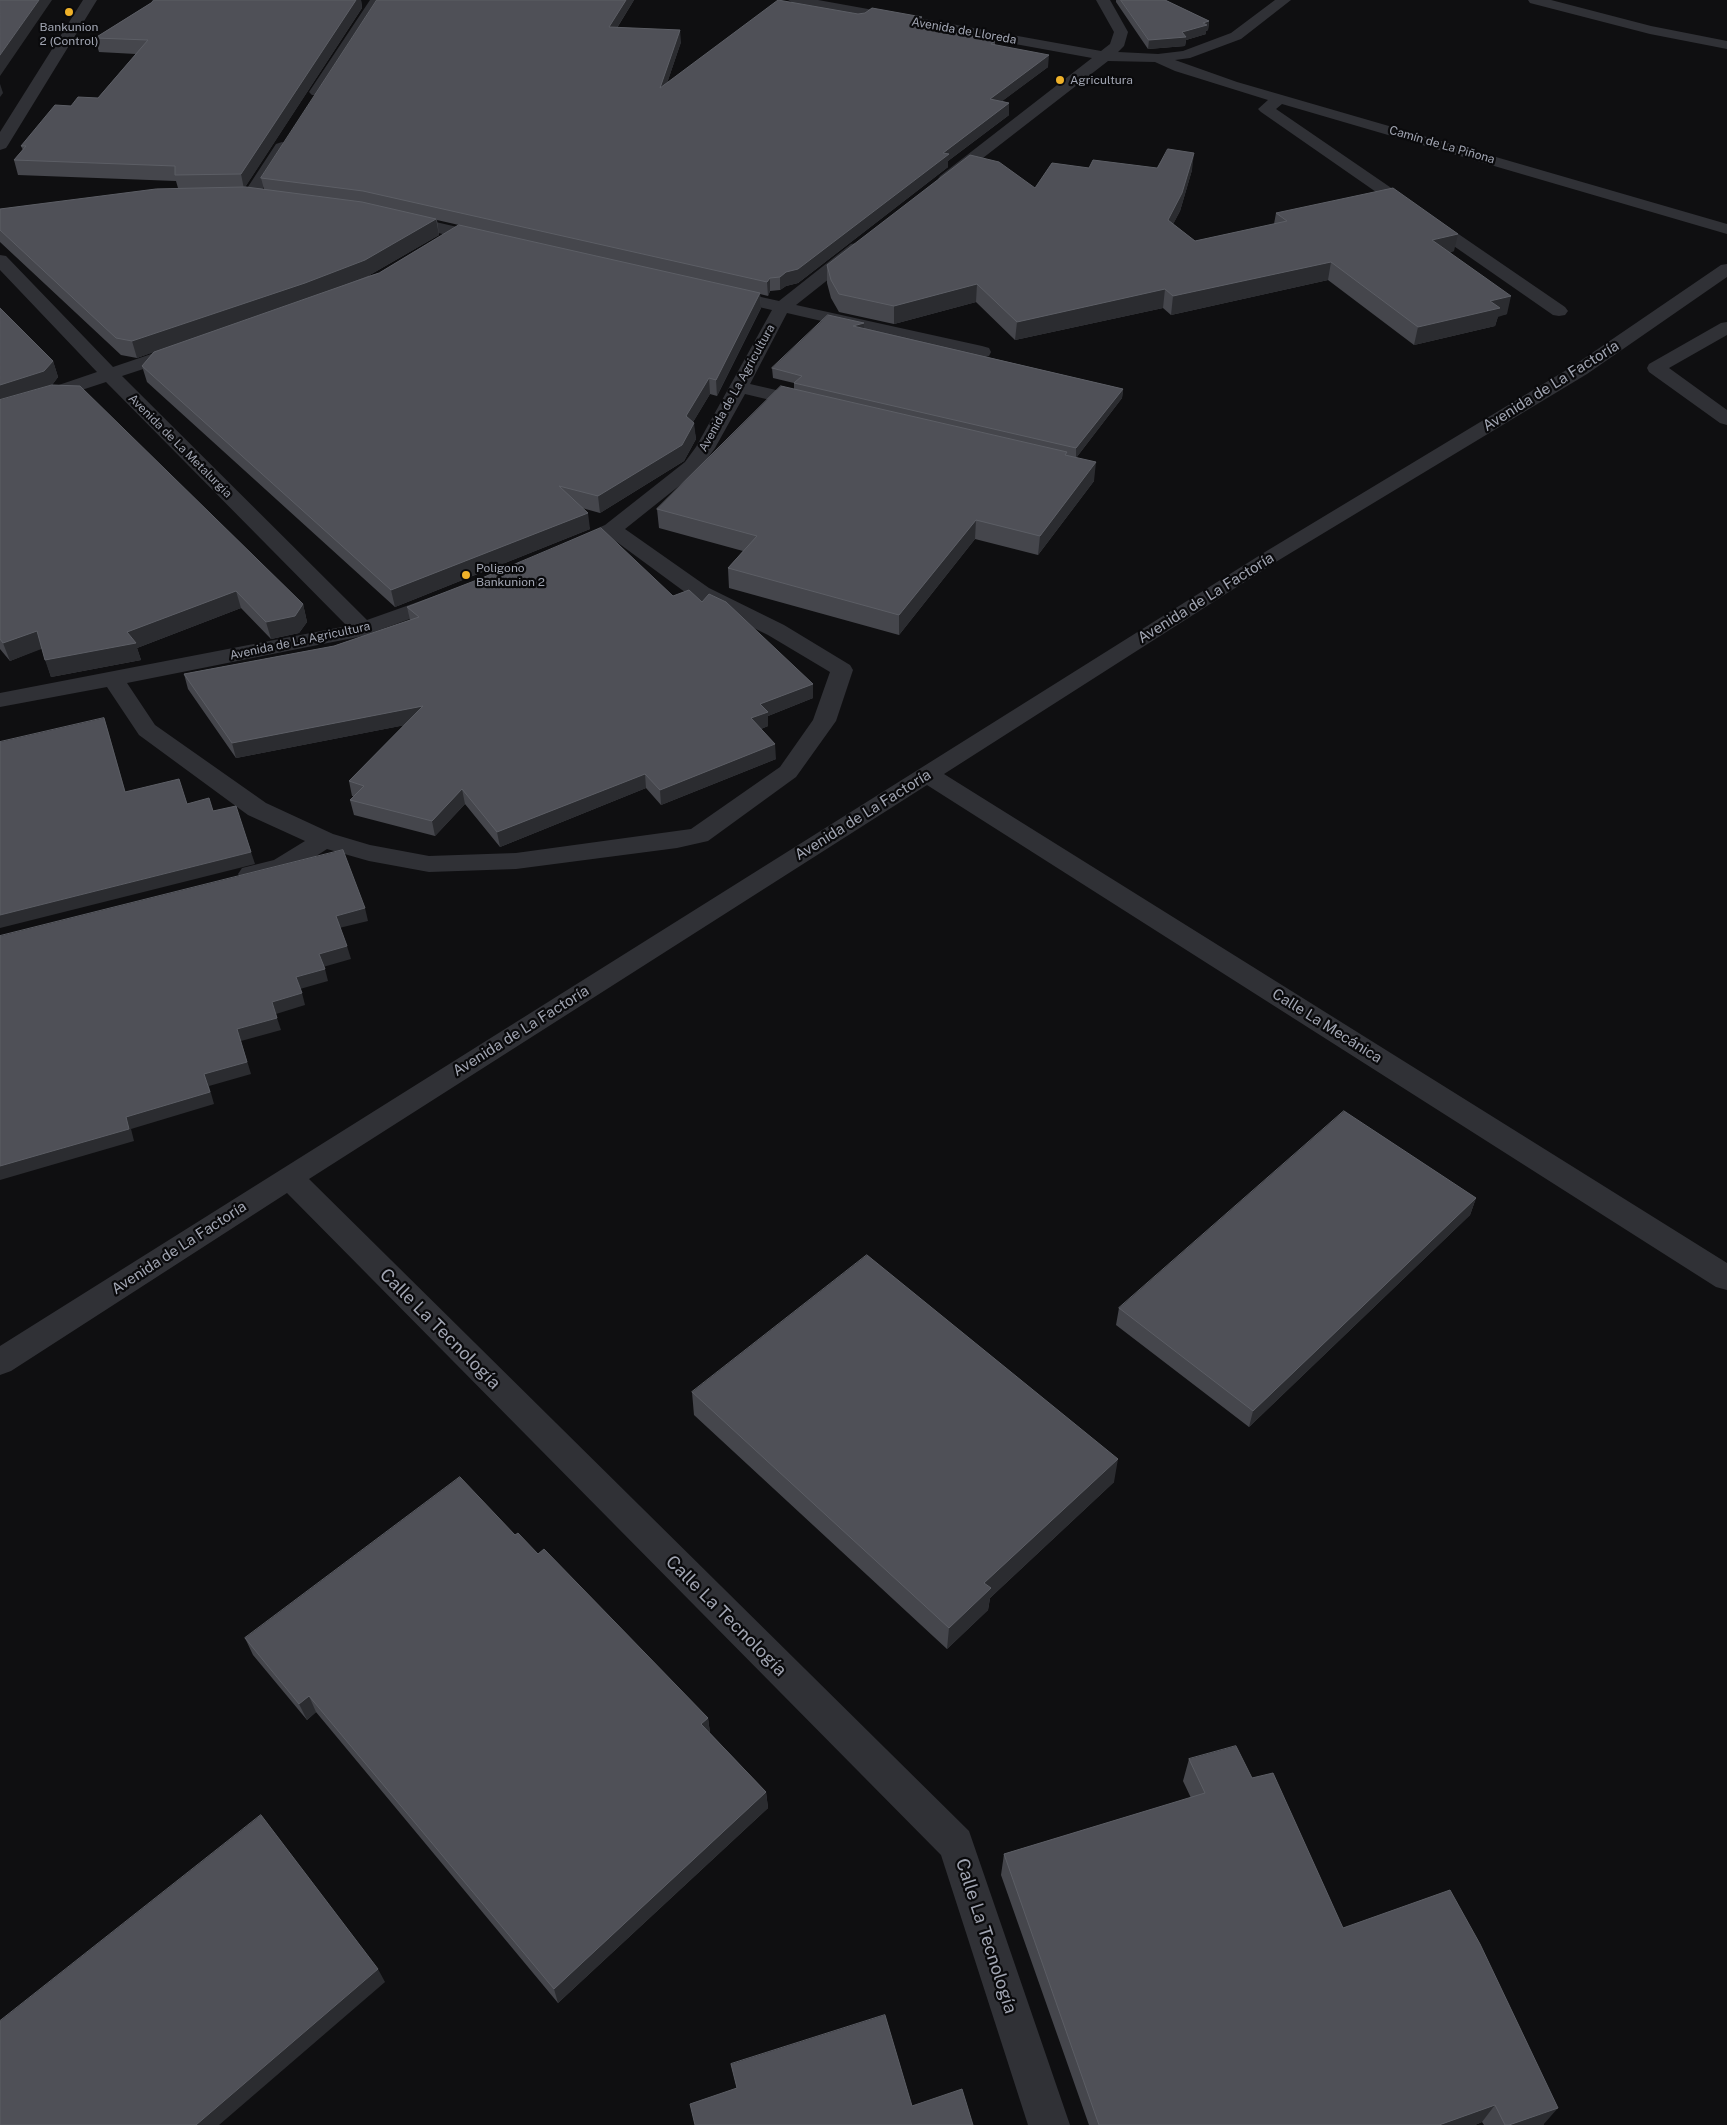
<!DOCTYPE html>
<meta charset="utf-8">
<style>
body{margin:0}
canvas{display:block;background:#0f0f11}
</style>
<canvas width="1727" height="2125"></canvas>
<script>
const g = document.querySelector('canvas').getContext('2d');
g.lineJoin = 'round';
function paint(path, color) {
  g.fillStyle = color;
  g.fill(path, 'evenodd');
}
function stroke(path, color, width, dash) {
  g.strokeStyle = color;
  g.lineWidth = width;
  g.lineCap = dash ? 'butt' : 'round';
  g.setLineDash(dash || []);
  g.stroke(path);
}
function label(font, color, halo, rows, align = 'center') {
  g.font = font + ' "Public Sans",sans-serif';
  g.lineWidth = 4.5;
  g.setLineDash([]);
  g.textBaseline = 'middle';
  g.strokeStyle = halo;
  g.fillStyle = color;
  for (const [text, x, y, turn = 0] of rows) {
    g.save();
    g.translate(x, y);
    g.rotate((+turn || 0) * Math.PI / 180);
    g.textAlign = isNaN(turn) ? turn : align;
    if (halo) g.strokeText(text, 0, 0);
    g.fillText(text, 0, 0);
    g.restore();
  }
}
const minor = new Path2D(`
 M 83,0 L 97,0 L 8,145 L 6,148 L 0,150 L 0,132 Z
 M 370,0 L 384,0 L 322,95 L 312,95 L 309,92 Z
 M 788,0 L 818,0 L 1101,51 L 1110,44 L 1114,32 L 1096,0 L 1110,0 L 1128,32 L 1124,46 L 1118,52 L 1158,54 L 1183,51 L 1231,33 L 1275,0 L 1291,0 L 1241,39 L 1190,58 L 1175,60 L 1237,82 L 1727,224 L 1727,234 L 1282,104 L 1276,109 L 1565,307 L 1568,311 L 1565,315 L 1559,316 L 1553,315 L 1261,112 L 1258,109 L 1268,100 L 1175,71 L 1155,62 L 1108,61 L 952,182 L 940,182 L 938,179 L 940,176 L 1092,58 L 795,4 Z
 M 1528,0 L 1551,0 L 1651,26 L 1727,41 L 1727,49 L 1650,34 L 1530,3 Z
 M 282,142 L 288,144 L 290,147 L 258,196 L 256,199 L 244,199 L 242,196 L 274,147 L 276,144 Z
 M 401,214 L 492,235 L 494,239 L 492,243 L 486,244 L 395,223 L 393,219 L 395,215 Z
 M 857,243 L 863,244 L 866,248 L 863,252 L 796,305 L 982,346 L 989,348 L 991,352 L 989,356 L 982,358 L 787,313 L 750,384 L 815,399 L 818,403 L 815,407 L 808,409 L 745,394 L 715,448 L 699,470 L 625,529 L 709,588 L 784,625 L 850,665 L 853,670 L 836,721 L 796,777 L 708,841 L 677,848 L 516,869 L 429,872 L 369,861 L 327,849 C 304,864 271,888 242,880 L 238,874 L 242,868 L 274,860 L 305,841 L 248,815 L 139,735 L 107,687 L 0,707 L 0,693 L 347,626 L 106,382 L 0,417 L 0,405 L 97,372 L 0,270 L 0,255 L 6,256 L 113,367 L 172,347 L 179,345 L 186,347 L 188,351 L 186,355 L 122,376 L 367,620 L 443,593 L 451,594 L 454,599 L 451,604 L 363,636 L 127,683 L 155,725 L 266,803 L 333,834 L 370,845 L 429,856 L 516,853 L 691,829 L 780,767 L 813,720 L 830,672 L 768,635 L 693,598 L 610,537 L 578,551 L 571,553 L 564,551 L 561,547 L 564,543 L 605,525 L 685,462 L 696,447 L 772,310 L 719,298 L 716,294 L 719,290 L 725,289 L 779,301 L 851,244 Z
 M 1727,264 L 1727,277 L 1587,374 L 1279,560 L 944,774 L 1727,1263 L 1727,1290 L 1716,1287 L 927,785 L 309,1179 L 969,1831 L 1070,2125 L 1028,2125 L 941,1855 L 287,1193 L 11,1371 L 0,1375 L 0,1346 L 1265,552 L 1573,366 L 1721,265 Z
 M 1727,322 L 1727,335 L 1669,368 L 1727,410 L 1727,425 L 1720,423 L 1649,372 L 1647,368 L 1649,364 L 1721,323 Z`);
const wall = new Path2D(`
 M 154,0 L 361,0 L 362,8 L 245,187 L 264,189 L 261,178 L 377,0 L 634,0 L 617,28 L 681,42 L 667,83 L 922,27 L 995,41 L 995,45 L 1048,67 L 1002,101 L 1009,103 L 1009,115 L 948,161 L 948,167 L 798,283 L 786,286 L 780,290 L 770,291 L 768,296 L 760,294 L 761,308 L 717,396 L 710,394 L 693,422 L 696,439 L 684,461 L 600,513 L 582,508 L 590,529 L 395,607 L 147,382 L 142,366 L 153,352 L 137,358 L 121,355 L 0,242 L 0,209 L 178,188 L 176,181 L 18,175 L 14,160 L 23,150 L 21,146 L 71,106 L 98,98 L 136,54 L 99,52 L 95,38 L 151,3 ZM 437,220 L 459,225 L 379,273 L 368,276 L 439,235 Z
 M 1116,0 L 1165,0 L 1209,21 L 1208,30 L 1206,31 L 1206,34 L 1186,40 L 1185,46 L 1148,49 L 1116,2 Z
 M 1089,168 L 1157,168 L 1192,170 L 1180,211 L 1173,224 L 1195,241 L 1274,224 L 1276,213 L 1454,251 L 1450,252 L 1507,314 L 1498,316 L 1495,326 L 1414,345 L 1328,280 L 1171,315 L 1163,308 L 1015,340 L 976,302 L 894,324 L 839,312 L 831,298 L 827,283 L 827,265 Z
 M 0,308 L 53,361 L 58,377 L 52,385 L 303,604 L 307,622 L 299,633 L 271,639 L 241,608 L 137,648 L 141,660 L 51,677 L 42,648 L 10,661 L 0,649 Z
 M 864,328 L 1123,389 L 1122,398 L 1076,458 L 1094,481 L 1038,555 L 975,539 L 899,635 L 729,588 L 728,568 L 743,551 L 659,528 L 657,509 L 794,389 L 794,383 L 773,378 L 772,368 Z
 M 673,596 L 702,602 L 813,684 L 813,698 L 768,716 L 768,726 L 761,729 L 776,759 L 661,805 L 646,788 L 500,847 L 465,804 L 435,836 L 354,815 L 350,800 L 354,796 L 352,796 L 349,781 L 405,725 L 236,758 L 188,689 L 184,674 L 334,646 L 410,620 L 407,607 Z
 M 1476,1198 L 1470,1215 L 1249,1427 L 1116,1325 L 1119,1308 Z
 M 692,1392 L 1114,1482 L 990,1598 L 988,1610 L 947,1649 L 694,1415 Z
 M 515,1535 L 538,1554 L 708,1718 L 710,1733 L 766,1792 L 768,1808 L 558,2003 L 316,1712 L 307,1720 L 253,1655 L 245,1638 Z
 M 1189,1759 L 1252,1778 L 1343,1928 L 1544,2125 L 1484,2125 L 1482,2122 L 1475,2125 L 1089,2125 L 1001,1875 L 1004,1854 L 1191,1798 L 1183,1781 Z`);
const shadedWall = new Path2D(`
 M 39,0 L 52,0 L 0,76 L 0,55 Z
 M 356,0 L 361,0 L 362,8 L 244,189 L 241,174 Z
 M 626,0 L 634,0 L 610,39 L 609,27 Z
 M 922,17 L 922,29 L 910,25 Z
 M 1209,21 L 1208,30 L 1206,31 L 1206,34 L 1186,40 L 1185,46 L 1148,49 L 1149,40 L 1182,32 L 1203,23 Z
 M 680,30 L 681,42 L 661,101 L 660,88 Z
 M 1049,55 L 1048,67 L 989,111 L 990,99 Z
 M 0,84 L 3,93 L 0,97 Z
 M 1009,103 L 1009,115 L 948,161 L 948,167 L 798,283 L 786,286 L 780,290 L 780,277 Z
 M 1194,153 L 1192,170 L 1180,211 L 1166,238 L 1168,220 Z
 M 436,219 L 439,235 L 368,276 L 308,299 L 137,358 L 132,341 Z
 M 1458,234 L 1454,251 L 1428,257 L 1432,240 Z
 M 1331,262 L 1328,280 L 1171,315 L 1173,296 Z
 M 770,278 L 770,291 L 768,296 L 767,282 Z
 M 977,284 L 976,302 L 894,324 L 894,306 Z
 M 1165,289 L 1163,308 L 1015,340 L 1017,322 Z
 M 760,293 L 761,308 L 717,396 L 716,380 Z
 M 1511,296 L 1507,314 L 1498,317 L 1495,326 L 1414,345 L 1418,327 L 1490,301 Z
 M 864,323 L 864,332 L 853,326 Z
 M 53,361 L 58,377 L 50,388 L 0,403 L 0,385 Z
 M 709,378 L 710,394 L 687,432 L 686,416 Z
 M 1123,389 L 1122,398 L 1076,458 L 1076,448 Z
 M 694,423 L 696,439 L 684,461 L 600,513 L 598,496 Z
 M 1096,462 L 1094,481 L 1038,555 L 1040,536 Z
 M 588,513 L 590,529 L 395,607 L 391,590 Z
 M 976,520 L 975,539 L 899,635 L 899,615 Z
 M 236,591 L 241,608 L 137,648 L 141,660 L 51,677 L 45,660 L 127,632 Z
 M 303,604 L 307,622 L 299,633 L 271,639 L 266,622 Z
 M 37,631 L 44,648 L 10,661 L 3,643 Z
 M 813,684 L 813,698 L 768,716 L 768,726 L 751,733 L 751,718 L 760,704 Z
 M 423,706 L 426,721 L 236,758 L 232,743 Z
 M 104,718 L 108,730 L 129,804 L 125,792 Z
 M 775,744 L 776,759 L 661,805 L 660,790 Z
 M 645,774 L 646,788 L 500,847 L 497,832 Z
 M 462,789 L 465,804 L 435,836 L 432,821 Z
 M 251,852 L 255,864 L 0,928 L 0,915 Z
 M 365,908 L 368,921 L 339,928 L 336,916 Z
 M 347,946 L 351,959 L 323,967 L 319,954 Z
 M 325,969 L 328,981 L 300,989 L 296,977 Z
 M 302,993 L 305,1005 L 276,1014 L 272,1002 Z
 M 277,1018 L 281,1030 L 241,1041 L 251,1074 L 209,1086 L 214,1104 L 131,1129 L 134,1141 L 0,1180 L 0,1166 L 126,1117 L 204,1074 L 237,1029 Z
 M 1476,1198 L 1470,1215 L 1249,1427 L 1253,1411 Z
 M 1118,1459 L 1114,1482 L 990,1598 L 988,1610 L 947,1649 L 949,1628 L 984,1583 Z
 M 309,1696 L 316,1712 L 307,1720 L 299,1704 Z
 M 708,1718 L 710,1734 L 701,1724 Z
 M 766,1792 L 768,1808 L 558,2003 L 554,1989 Z
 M 378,1969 L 385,1982 L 219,2125 L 196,2125 Z
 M 1495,2105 L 1482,2122 L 1475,2125 L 1439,2125 Z
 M 1558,2108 L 1543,2125 L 1509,2125 Z`);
const building = new Path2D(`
 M 0,0 L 39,0 L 0,55 Z
 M 154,0 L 356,0 L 241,174 L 175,175 L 175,166 L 14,160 L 26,146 L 21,146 L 55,105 L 71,106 L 78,97 L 98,98 L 148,40 L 95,38 L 151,3 Z
 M 377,0 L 626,0 L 609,27 L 680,30 L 660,88 L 778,0 L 858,14 L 865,13 L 872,8 L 922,17 L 910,25 L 995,41 L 991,44 L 1049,55 L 990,99 L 1009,103 L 943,153 L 949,154 L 798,269 L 786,272 L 780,277 L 770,278 L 767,282 L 363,191 L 261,178 Z
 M 1121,0 L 1165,0 L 1209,21 L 1203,23 L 1207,25 L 1182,32 L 1186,37 L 1149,40 Z
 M 1168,149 L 1194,153 L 1182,193 L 1168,220 L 1195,241 L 1287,221 L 1276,213 L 1393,188 L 1458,234 L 1432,240 L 1511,296 L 1490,301 L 1500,308 L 1418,327 L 1331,262 L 1173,296 L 1165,289 L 1017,322 L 977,284 L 894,306 L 839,294 L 831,280 L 827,265 L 970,155 L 999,162 L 1035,188 L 1052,163 L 1089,168 L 1093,160 L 1157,168 Z
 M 246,187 L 362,202 L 436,219 L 365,260 L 305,283 L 132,341 L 116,338 L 0,230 L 0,209 L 156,189 Z
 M 459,225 L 760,293 L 716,380 L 709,378 L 686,416 L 694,423 L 682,445 L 598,496 L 559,486 L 588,513 L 391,590 L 142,366 L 154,352 L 379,273 Z
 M 0,308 L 53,361 L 44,371 L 0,385 Z
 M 828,315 L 864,323 L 853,326 L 1123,389 L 1076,448 L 794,383 L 802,376 L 772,368 Z
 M 52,385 L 80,386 L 303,604 L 295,616 L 266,622 L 236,591 L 127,632 L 136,643 L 45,660 L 37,631 L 3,643 L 0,639 L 0,400 Z
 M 781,386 L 1067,452 L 1065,455 L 1096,462 L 1040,536 L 976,520 L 899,615 L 728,568 L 757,536 L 657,509 Z
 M 601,528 L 673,596 L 689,590 L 702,602 L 709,594 L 726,602 L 813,684 L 760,704 L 768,712 L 751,718 L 775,744 L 660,790 L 645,774 L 497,832 L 462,789 L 432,821 L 350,800 L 364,786 L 349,781 L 423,706 L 232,743 L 184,674 L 334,646 L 419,617 L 407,607 L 482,578 Z
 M 104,718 L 125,792 L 179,779 L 187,804 L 209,798 L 213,811 L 236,806 L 251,852 L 0,915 L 0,742 Z
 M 343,850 L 365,908 L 336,916 L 347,946 L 319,954 L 325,969 L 296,977 L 302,993 L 272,1002 L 277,1018 L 237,1029 L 247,1062 L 204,1074 L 210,1092 L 126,1117 L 129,1129 L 0,1166 L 0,936 Z
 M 1344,1111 L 1476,1198 L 1253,1411 L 1119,1308 Z
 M 867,1255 L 1118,1459 L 984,1583 L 991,1588 L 949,1628 L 692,1392 Z
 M 460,1477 L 515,1535 L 518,1533 L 538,1554 L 544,1549 L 613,1620 L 708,1718 L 701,1724 L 766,1792 L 554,1989 L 309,1696 L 299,1704 L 245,1638 Z
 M 1236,1746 L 1252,1778 L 1273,1773 L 1343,1928 L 1450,1890 L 1480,1944 L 1558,2108 L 1509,2125 L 1505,2125 L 1495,2105 L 1439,2125 L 1099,2125 L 1004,1854 L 1205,1793 L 1189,1759 Z
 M 261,1815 L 378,1969 L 196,2125 L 0,2125 L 0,2021 Z
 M 885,2015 L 912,2106 L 962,2089 L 973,2125 L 695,2125 L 690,2104 L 737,2088 L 731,2064 Z`);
const markers = [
 [69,12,5,"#efb129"],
 [1060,80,5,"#efb129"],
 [466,575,5,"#efb129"]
];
const farPoinames = [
 ["Bankunion",69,27,"center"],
 ["2 (Control)",69,41,"center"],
 ["Agricultura",1070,80],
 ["Poligono",476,568],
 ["Bankunion 2",476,582]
];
const farStreetnames = [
 ["Avenida de Lloreda",964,31,10],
 ["Camín de La Piñona",1442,145,16],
 ["Avenida de La Agricultura",737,388,-61],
 ["Avenida de La Metalurgia",180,446,45],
 ["Avenida de La Agricultura",300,641,-12]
];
const streetNames = [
 ["Avenida de La Factoría",1551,386,-32],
 ["Avenida de La Factoría",1206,598,-32],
 ["Avenida de La Factoría",863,815,-32],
 ["Calle La Mecánica",1327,1026,32],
 ["Avenida de La Factoría",521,1031,-32],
 ["Avenida de La Factoría",179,1248,-33]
];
const nearStreetnames = [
 ["Calle La Tecnología",440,1329,45],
 ["Calle La Tecnología",726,1616,45],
 ["Calle La Tecnología",986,1936,72]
];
paint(minor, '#303136');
paint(wall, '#45464c');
paint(shadedWall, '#2b2c30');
paint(building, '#4f5057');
stroke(building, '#5c5e65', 1);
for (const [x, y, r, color] of markers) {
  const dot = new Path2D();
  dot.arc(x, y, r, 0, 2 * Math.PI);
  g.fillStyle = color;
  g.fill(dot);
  stroke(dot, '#0a0a0c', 2);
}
label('12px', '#a1a5b2', '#0a0a0c', farPoinames, 'left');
label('12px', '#a1a5b2', '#0a0a0c', farStreetnames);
label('15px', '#a1a5b2', '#0a0a0c', streetNames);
label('18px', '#a1a5b2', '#0a0a0c', nearStreetnames);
</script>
